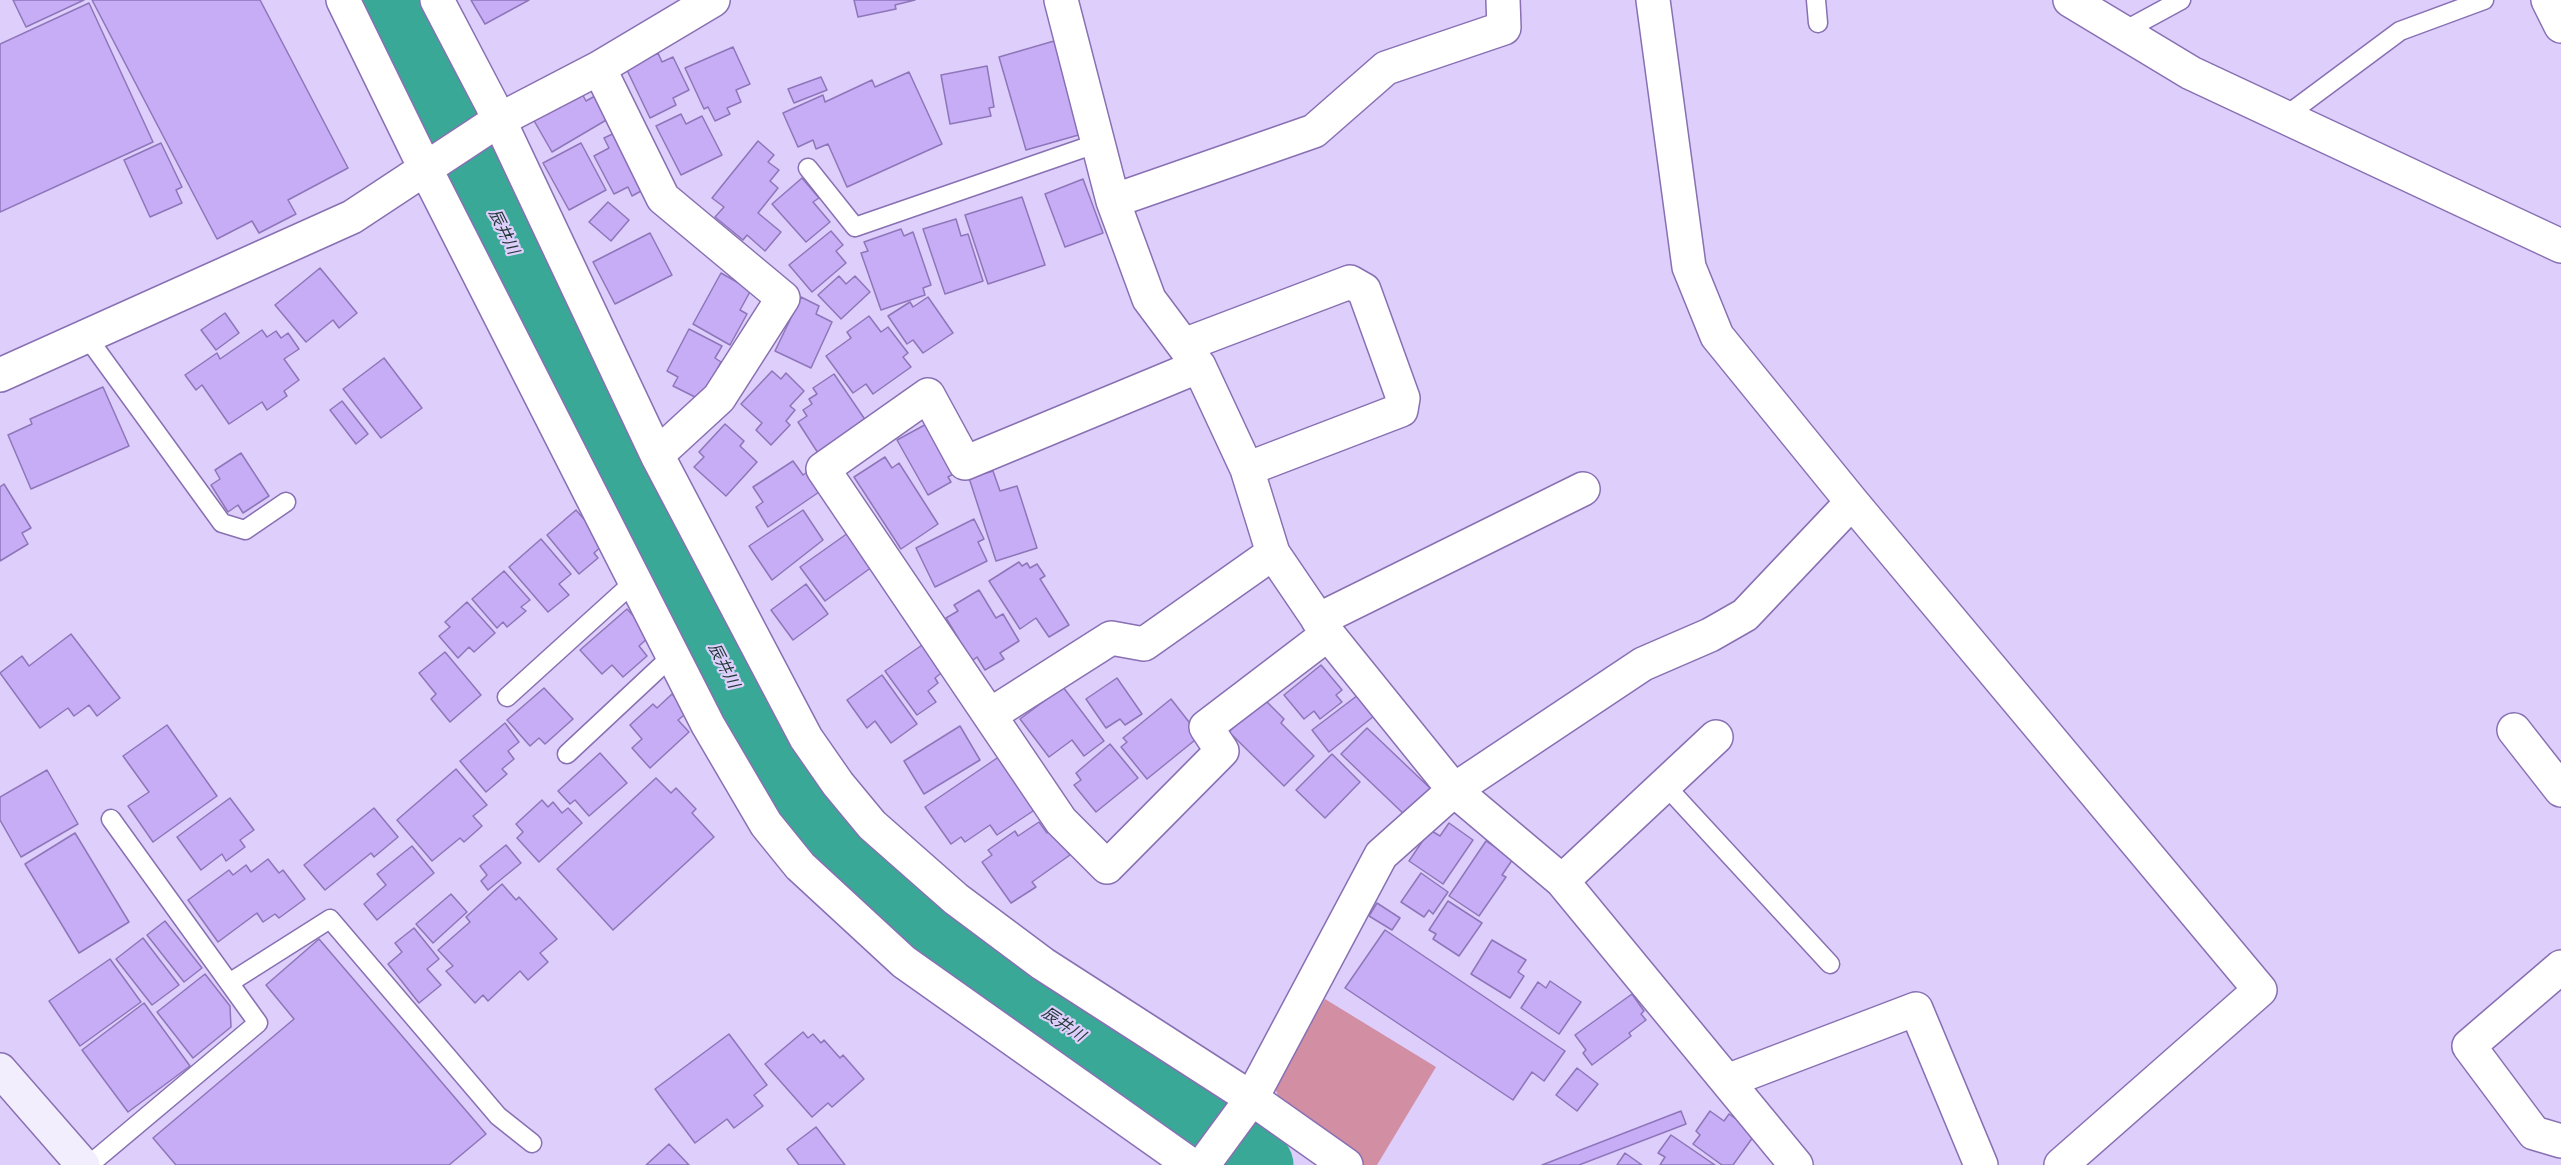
<!DOCTYPE html>
<meta charset="utf-8">
<style>
body{margin:0}
canvas{display:block;background:#ddcefb}
</style>
<canvas width="2561" height="1165"></canvas>
<script>
const g = document.querySelector('canvas').getContext('2d');
g.lineJoin = 'round';
function paint(path, color) {
  g.fillStyle = color;
  g.fill(path, 'evenodd');
}
function stroke(path, color, width, dash) {
  g.strokeStyle = color;
  g.lineWidth = width;
  g.lineCap = dash ? 'butt' : 'round';
  g.setLineDash(dash || []);
  g.stroke(path);
}
function label(font, color, halo, rows, align = 'center') {
  g.font = font + ' Signika,"Noto Sans JP",sans-serif';
  g.lineWidth = 4.5;
  g.setLineDash([]);
  g.textBaseline = 'middle';
  g.strokeStyle = halo;
  g.fillStyle = color;
  for (const [text, x, y, turn = 0] of rows) {
    g.save();
    g.translate(x, y);
    g.rotate((+turn || 0) * Math.PI / 180);
    g.textAlign = isNaN(turn) ? turn : align;
    if (halo) g.strokeText(text, 0, 0);
    g.fillText(text, 0, 0);
    g.restore();
  }
}
const green = new Path2D(`
 M 1325,999 L 1436,1067 L 1377,1165 L 1363,1165 L 1281,1103 L 1274,1086 Z`);
const river = new Path2D(`
 M 390,0 L 455,128 L 522,271 L 692,600 L 773,764 L 838,849 L 957,955 L 1088,1041 L 1259,1165`);
const building = new Path2D(`
 M 13,0 L 84,0 L 26,27 Z
 M 92,0 L 260,0 L 348,168 L 288,200 L 296,214 L 259,233 L 252,221 L 217,239 Z
 M 471,0 L 529,0 L 485,24 Z
 M 854,0 L 915,0 L 895,5 L 896,9 L 858,17 Z
 M 89,3 L 153,142 L 0,212 L 0,44 Z
 M 1054,41 L 1082,134 L 1026,150 L 999,57 Z
 M 733,47 L 750,84 L 736,90 L 741,102 L 727,108 L 730,114 L 715,121 L 708,107 L 704,109 L 685,68 Z
 M 658,53 L 662,62 L 673,57 L 689,90 L 673,98 L 676,105 L 650,118 L 626,68 Z
 M 987,66 L 994,107 L 989,108 L 991,116 L 950,124 L 941,75 Z
 M 909,72 L 942,144 L 847,187 L 828,144 L 816,149 L 813,140 L 798,147 L 783,113 L 823,95 L 825,102 L 872,80 L 875,87 Z
 M 821,77 L 827,90 L 794,103 L 788,89 Z
 M 580,90 L 586,101 L 595,96 L 608,119 L 552,152 L 533,119 Z
 M 681,114 L 686,124 L 702,116 L 722,155 L 681,175 L 656,126 Z
 M 623,129 L 652,185 L 632,196 L 628,187 L 614,194 L 594,156 L 609,148 L 604,138 Z
 M 758,141 L 774,155 L 768,162 L 779,170 L 770,181 L 778,188 L 758,213 L 781,232 L 765,251 L 747,235 L 743,240 L 715,217 L 724,207 L 712,198 Z
 M 161,143 L 182,187 L 176,190 L 182,203 L 150,217 L 124,160 Z
 M 581,143 L 606,190 L 569,210 L 543,163 Z
 M 802,178 L 819,198 L 813,202 L 830,222 L 806,242 L 772,204 Z
 M 1083,179 L 1103,233 L 1065,247 L 1045,194 Z
 M 1022,197 L 1045,265 L 988,284 L 965,215 Z
 M 608,202 L 629,220 L 611,241 L 589,222 Z
 M 956,219 L 961,236 L 968,234 L 983,281 L 945,294 L 923,229 Z
 M 901,229 L 904,236 L 913,232 L 931,285 L 923,288 L 925,295 L 881,310 L 861,253 L 868,251 L 864,242 Z
 M 831,231 L 843,245 L 836,251 L 846,263 L 812,292 L 789,265 Z
 M 650,233 L 672,275 L 615,304 L 593,262 Z
 M 320,268 L 357,313 L 339,328 L 333,320 L 306,342 L 275,305 Z
 M 721,273 L 751,290 L 740,310 L 747,314 L 730,345 L 693,324 Z
 M 839,276 L 846,284 L 855,276 L 870,292 L 841,319 L 818,295 Z
 M 801,297 L 819,306 L 816,314 L 832,322 L 811,368 L 775,351 Z
 M 928,297 L 953,333 L 923,353 L 913,340 L 907,344 L 888,316 L 910,302 L 913,307 Z
 M 225,313 L 239,333 L 216,350 L 201,330 Z
 M 869,316 L 881,332 L 888,327 L 908,353 L 903,357 L 911,367 L 873,394 L 866,384 L 853,393 L 826,356 L 851,338 L 847,332 Z
 M 689,329 L 722,346 L 715,358 L 721,362 L 701,400 L 673,386 L 678,377 L 667,371 Z
 M 262,330 L 267,337 L 276,331 L 281,338 L 288,333 L 299,349 L 284,359 L 299,380 L 284,391 L 287,396 L 267,410 L 262,402 L 229,424 L 202,385 L 196,390 L 185,375 L 217,353 L 220,359 Z
 M 384,358 L 422,408 L 381,438 L 343,389 Z
 M 772,371 L 781,379 L 786,373 L 804,391 L 790,406 L 795,410 L 786,421 L 790,425 L 771,445 L 756,430 L 762,423 L 741,404 Z
 M 834,374 L 866,421 L 818,453 L 798,422 L 807,416 L 803,410 L 812,404 L 809,399 L 817,394 L 813,388 Z
 M 103,387 L 129,446 L 31,489 L 8,435 L 32,424 L 30,419 Z
 M 342,401 L 368,434 L 356,444 L 330,410 Z
 M 932,421 L 960,470 L 948,477 L 951,482 L 928,495 L 897,440 Z
 M 725,424 L 744,441 L 740,446 L 757,462 L 726,496 L 694,467 L 704,457 L 699,452 Z
 M 241,453 L 269,496 L 243,513 L 238,505 L 228,512 L 211,485 L 220,479 L 215,470 Z
 M 885,457 L 892,468 L 899,463 L 938,524 L 901,549 L 854,477 Z
 M 793,461 L 803,475 L 809,471 L 822,490 L 768,527 L 756,507 L 763,502 L 753,487 Z
 M 993,471 L 1000,491 L 1017,486 L 1037,548 L 996,561 L 969,478 Z
 M 4,484 L 31,528 L 22,533 L 28,544 L 0,561 L 0,487 Z
 M 576,510 L 605,543 L 594,553 L 598,558 L 579,574 L 547,535 Z
 M 803,510 L 823,540 L 772,580 L 749,546 Z
 M 974,519 L 984,539 L 978,542 L 987,561 L 935,587 L 916,548 Z
 M 848,533 L 872,567 L 825,601 L 800,567 Z
 M 541,539 L 571,574 L 559,584 L 569,595 L 548,612 L 509,567 Z
 M 1019,562 L 1022,566 L 1027,563 L 1030,568 L 1037,564 L 1045,576 L 1040,579 L 1069,625 L 1049,637 L 1036,618 L 1020,629 L 989,581 Z
 M 504,571 L 530,600 L 521,607 L 526,611 L 507,627 L 503,622 L 497,628 L 472,599 Z
 M 806,584 L 828,614 L 793,640 L 771,610 Z
 M 979,590 L 996,618 L 1003,614 L 1019,641 L 1000,653 L 1004,659 L 985,670 L 977,657 L 972,661 L 946,618 L 958,611 L 954,605 Z
 M 467,602 L 495,633 L 474,652 L 469,647 L 458,658 L 439,636 L 450,627 L 445,622 Z
 M 627,609 L 651,635 L 639,646 L 647,656 L 623,677 L 612,665 L 602,674 L 580,650 Z
 M 71,634 L 120,698 L 97,716 L 89,705 L 74,716 L 68,708 L 40,728 L 0,673 L 22,656 L 29,666 Z
 M 925,643 L 945,670 L 935,678 L 938,683 L 928,691 L 936,702 L 917,715 L 885,671 Z
 M 445,652 L 481,695 L 450,722 L 431,699 L 436,694 L 419,673 Z
 M 1321,665 L 1342,690 L 1336,695 L 1342,702 L 1320,719 L 1314,711 L 1304,719 L 1284,695 Z
 M 882,675 L 917,724 L 891,743 L 875,721 L 867,728 L 847,700 Z
 M 1117,678 L 1142,714 L 1125,725 L 1120,719 L 1106,728 L 1086,699 Z
 M 1063,687 L 1104,741 L 1084,756 L 1072,740 L 1049,757 L 1020,719 Z
 M 544,688 L 573,719 L 545,744 L 539,738 L 530,746 L 507,720 Z
 M 672,694 L 688,712 L 678,720 L 689,732 L 650,768 L 632,748 L 642,739 L 630,725 L 653,704 L 657,708 Z
 M 1358,695 L 1374,716 L 1329,752 L 1312,730 Z
 M 1263,698 L 1284,719 L 1281,723 L 1314,756 L 1284,786 L 1229,732 Z
 M 1171,699 L 1200,736 L 1147,779 L 1121,747 L 1127,742 L 1123,738 Z
 M 505,723 L 519,742 L 508,751 L 514,759 L 502,769 L 507,774 L 486,792 L 460,761 Z
 M 167,725 L 217,796 L 153,842 L 128,806 L 149,792 L 123,756 Z
 M 960,726 L 980,760 L 924,794 L 904,761 Z
 M 1367,728 L 1432,790 L 1407,817 L 1341,754 Z
 M 1110,744 L 1138,778 L 1096,812 L 1074,785 L 1081,780 L 1076,773 Z
 M 600,753 L 627,783 L 589,816 L 575,800 L 570,804 L 558,791 Z
 M 1003,754 L 1039,807 L 997,835 L 990,825 L 965,842 L 961,837 L 951,844 L 925,807 Z
 M 1332,754 L 1360,782 L 1325,818 L 1296,790 Z
 M 456,769 L 487,805 L 473,816 L 482,826 L 464,842 L 460,838 L 432,861 L 397,820 Z
 M 47,770 L 78,824 L 21,857 L 0,820 L 0,797 Z
 M 656,778 L 671,793 L 676,788 L 696,809 L 692,813 L 714,837 L 613,930 L 557,869 Z
 M 230,798 L 254,830 L 240,840 L 245,847 L 226,861 L 222,854 L 201,870 L 177,837 Z
 M 542,800 L 548,807 L 553,802 L 562,813 L 568,808 L 582,823 L 539,862 L 517,838 L 523,832 L 516,824 Z
 M 374,808 L 398,837 L 374,857 L 371,853 L 325,890 L 304,865 Z
 M 1039,822 L 1047,833 L 1051,829 L 1070,855 L 1032,882 L 1036,887 L 1011,903 L 982,862 L 992,855 L 988,850 L 1015,831 L 1018,836 Z
 M 1449,823 L 1473,840 L 1443,884 L 1409,861 L 1430,830 L 1440,836 Z
 M 75,833 L 129,922 L 79,953 L 25,864 Z
 M 1486,841 L 1513,859 L 1502,875 L 1506,877 L 1479,916 L 1449,896 Z
 M 506,845 L 521,863 L 488,890 L 481,881 L 487,875 L 480,866 Z
 M 412,846 L 434,873 L 377,920 L 364,904 L 386,885 L 377,874 Z
 M 268,859 L 279,873 L 283,870 L 305,899 L 279,918 L 275,914 L 263,922 L 257,913 L 218,942 L 188,900 L 229,870 L 233,875 L 246,865 L 251,872 Z
 M 1421,873 L 1448,892 L 1433,914 L 1429,910 L 1424,917 L 1401,902 Z
 M 502,884 L 516,900 L 519,897 L 557,939 L 540,953 L 548,962 L 528,980 L 520,971 L 488,1001 L 483,995 L 475,1003 L 446,971 L 453,966 L 438,950 L 470,922 L 466,917 Z
 M 451,894 L 467,912 L 433,943 L 416,924 Z
 M 1448,901 L 1482,923 L 1459,956 L 1433,939 L 1436,934 L 1429,930 Z
 M 1377,903 L 1400,918 L 1392,930 L 1369,916 Z
 M 165,921 L 202,968 L 184,982 L 147,935 Z
 M 414,928 L 439,959 L 427,969 L 441,985 L 419,1003 L 388,964 L 402,952 L 395,943 Z
 M 1385,930 L 1565,1051 L 1544,1081 L 1532,1072 L 1513,1100 L 1345,988 Z
 M 143,938 L 179,985 L 152,1005 L 116,959 Z
 M 319,939 L 486,1134 L 449,1165 L 176,1165 L 153,1138 L 294,1019 L 266,985 Z
 M 1492,940 L 1526,960 L 1518,972 L 1524,976 L 1510,998 L 1471,974 Z
 M 110,959 L 141,1002 L 80,1046 L 49,1001 Z
 M 205,974 L 230,1006 L 231,1027 L 193,1058 L 157,1012 Z
 M 1550,981 L 1581,1002 L 1559,1034 L 1521,1008 L 1538,982 L 1546,988 Z
 M 1632,994 L 1644,1011 L 1641,1014 L 1646,1020 L 1629,1033 L 1631,1036 L 1592,1065 L 1583,1053 L 1586,1050 L 1575,1035 Z
 M 144,1003 L 190,1066 L 128,1112 L 82,1050 Z
 M 803,1032 L 808,1038 L 813,1034 L 821,1043 L 824,1040 L 840,1058 L 843,1055 L 864,1079 L 832,1107 L 828,1103 L 812,1117 L 765,1064 Z
 M 729,1034 L 767,1085 L 754,1095 L 763,1106 L 734,1128 L 727,1119 L 695,1143 L 655,1089 Z
 M 1577,1068 L 1598,1084 L 1577,1111 L 1556,1095 Z
 M 1681,1111 L 1686,1124 L 1579,1165 L 1542,1165 Z
 M 1710,1111 L 1724,1121 L 1729,1114 L 1756,1133 L 1733,1165 L 1722,1165 L 1693,1144 L 1700,1135 L 1696,1131 Z
 M 816,1127 L 845,1165 L 799,1165 L 787,1149 Z
 M 1671,1135 L 1715,1165 L 1660,1165 L 1665,1157 L 1658,1153 Z
 M 669,1144 L 689,1165 L 646,1165 Z
 M 1625,1153 L 1642,1165 L 1617,1165 Z`);
const lane = new Path2D(`
 M 1816,0 L 1818,23
 M 2124,31 L 2181,0
 M 2283,118 L 2400,31 L 2484,0
 M 808,168 L 855,227 L 1098,143
 M 87,337 L 222,523 L 245,530 L 286,502
 M 507,697 L 635,581
 M 567,754 L 673,655
 M 1665,785 L 1830,964
 M 229,983 L 330,919 L 498,1116 L 532,1143
 M 89,1165 L 258,1023 L 111,819`);
const street = new Path2D(`
 M 343,0 L 425,168 L 708,725 L 766,824 L 800,866 L 904,962 L 1191,1165
 M 437,0 L 491,103 L 657,455 L 806,738 L 838,784 L 872,825 L 956,899 L 1043,964 L 1251,1098 L 1346,1165
 M 1061,0 L 1113,201 L 1149,299 L 1199,366 L 1247,469 L 1273,553 L 1328,634 L 1454,790 L 1562,881 L 1796,1165
 M 1653,0 L 1689,267 L 1717,336 L 1852,502 L 2260,990 L 2061,1165
 M 2070,0 L 2191,73 L 2561,246
 M 2548,0 L 2561,26
 M 599,68 L 663,198 L 783,298 L 719,398 L 657,455
 M 1113,201 L 1314,131 L 1386,68 L 1504,28 L 1503,0
 M 1184,345 L 1350,282 L 1364,290 L 1403,398 L 1401,410 L 1247,469
 M 1199,366 L 965,463 L 928,395 L 823,469 L 1061,821 L 1107,867 L 1222,751 L 1206,727 L 1328,634
 M 0,375 L 352,217 L 499,120 L 599,68 L 713,0
 M 1318,620 L 1583,489
 M 990,715 L 1111,638 L 1144,644 L 1273,553
 M 2514,730 L 2561,790
 M 1562,881 L 1716,737
 M 2561,967 L 2469,1046 L 2534,1133 L 2561,1141
 M 1727,1081 L 1916,1009 L 1981,1165
 M 1203,1165 L 1250,1101 L 1381,855 L 1454,790 L 1643,664 L 1710,635 L 1745,615 L 1852,502`);
const secondary = new Path2D(`
 M 0,1070 L 83,1165`);
const waterNames = [
 ["辰井川",503,232,64],
 ["辰井川",723,666,63],
 ["辰井川",1063,1025,34]
];
paint(green, '#d28ea2');
stroke(river, '#3aa896', 69);
paint(building, '#c6adf5');
stroke(building, '#8f76ba', 1.5);
stroke(lane, '#8870b3', 21);
stroke(street, '#8870b3', 36);
stroke(secondary, '#8870b3', 36);
stroke(lane, '#fff', 18);
stroke(street, '#fff', 33);
stroke(secondary, '#f3eefd', 33);
label('italic 16px', '#1f3732', '#ddcefb', waterNames);
</script>
